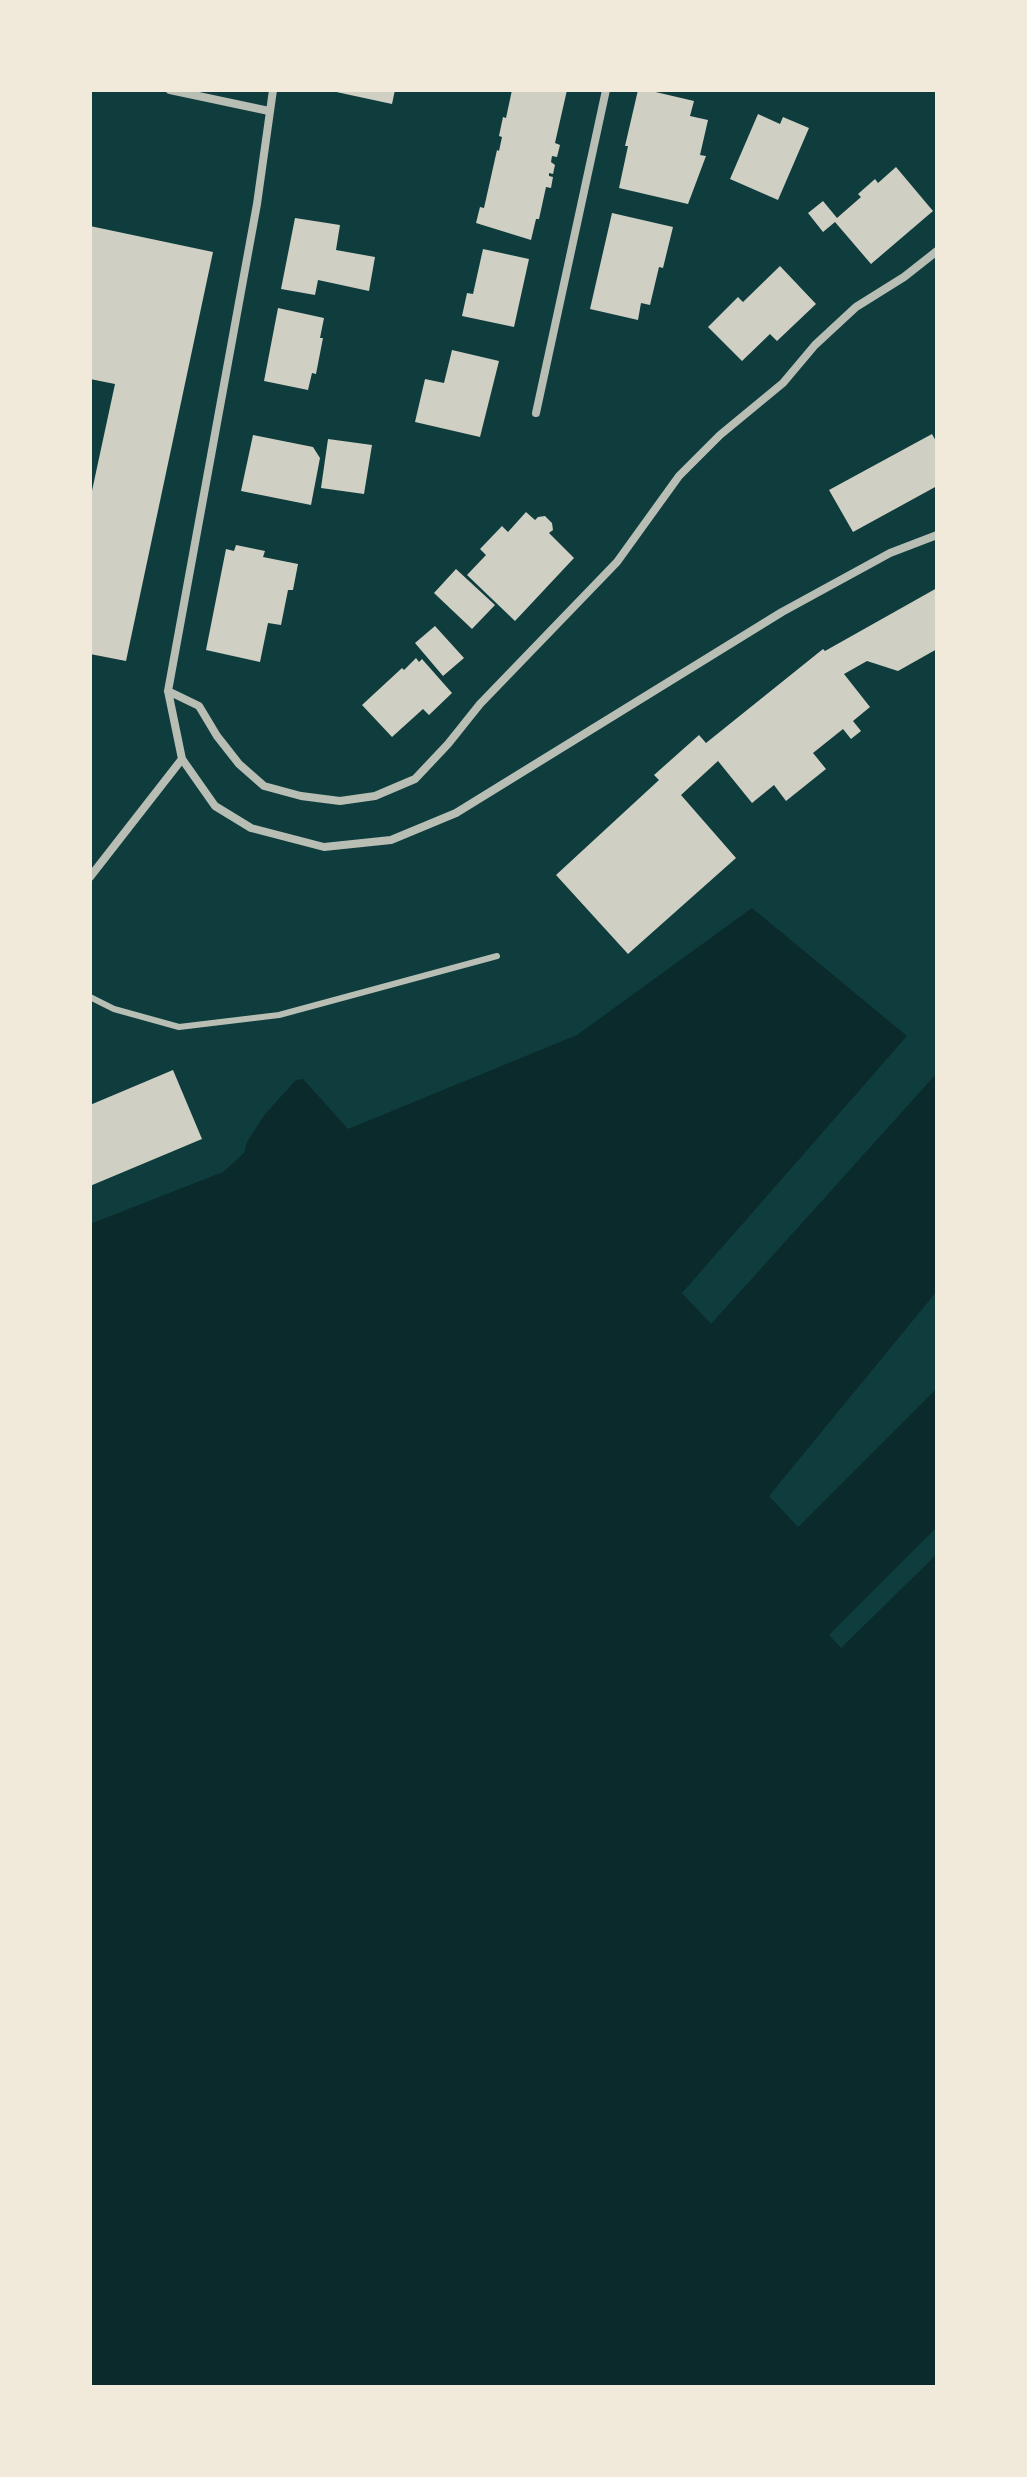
<!DOCTYPE html>
<style>
body{margin:0}
#map{position:relative;width:1027px;height:2477px;overflow:hidden;background:#0f3d3e;font-family:"Work Sans",sans-serif}
canvas{display:block}
.frame{position:absolute;inset:0;border:92px solid #f1e9da;pointer-events:none}
</style>
<div id="map">
<canvas width="1027" height="2477"></canvas>
<div class="frame"></div>
</div>
<script>
const g = document.querySelector('canvas').getContext('2d');
g.lineJoin = 'round';
function paint(path, color) {
  g.fillStyle = color;
  g.fill(path, 'evenodd');
}
function stroke(path, color, width, dash) {
  g.strokeStyle = color;
  g.lineWidth = width;
  g.lineCap = dash ? 'butt' : 'round';
  g.setLineDash(dash || []);
  g.stroke(path);
}
const water = new Path2D(`
 M 752,908 L 907,1036 L 682,1293 L 711,1324 L 937,1073 L 937,1291 L 769,1496 L 798,1527 L 937,1388 L 937,1527 L 829,1635 L 841,1648 L 937,1554 L 937,2387 L 90,2387 L 90,1224 L 223,1172 L 244,1153 L 247,1142 L 265,1114 L 296,1080 L 303,1079 L 348,1129 L 577,1035 Z`);
const building = new Path2D(`
 M 327,90 L 395,90 L 392,104 Z
 M 512,90 L 567,90 L 555,143 L 560,145 L 557,157 L 552,156 L 551,162 L 555,165 L 553,174 L 549,173 L 549,176 L 553,177 L 551,188 L 546,187 L 539,219 L 536,219 L 531,240 L 476,223 L 480,207 L 484,208 L 497,150 L 499,151 L 502,137 L 499,136 L 503,117 L 506,118 Z
 M 638,90 L 647,90 L 694,101 L 690,116 L 708,120 L 700,155 L 706,156 L 688,204 L 619,188 L 628,146 L 625,146 Z
 M 758,114 L 780,124 L 783,117 L 809,128 L 778,200 L 730,179 Z
 M 896,167 L 933,211 L 871,264 L 835,222 L 823,232 L 808,213 L 823,201 L 837,218 L 861,197 L 858,194 L 875,179 L 878,183 Z
 M 612,213 L 673,227 L 663,268 L 659,267 L 650,305 L 641,303 L 638,320 L 590,309 Z
 M 295,218 L 340,225 L 336,250 L 375,257 L 369,291 L 318,280 L 315,295 L 281,289 Z
 M 90,226 L 213,252 L 126,661 L 90,654 L 90,500 L 115,384 L 90,379 Z
 M 483,249 L 529,259 L 514,327 L 462,316 L 467,293 L 473,294 Z
 M 780,266 L 816,304 L 777,341 L 770,334 L 742,361 L 708,327 L 738,297 L 743,302 Z
 M 278,308 L 324,318 L 320,338 L 323,338 L 316,374 L 312,373 L 308,390 L 264,381 Z
 M 452,350 L 499,361 L 480,437 L 415,422 L 425,379 L 444,383 Z
 M 932,434 L 937,443 L 937,486 L 853,532 L 829,490 Z
 M 253,435 L 313,447 L 320,458 L 311,505 L 241,491 Z
 M 328,439 L 372,445 L 364,494 L 321,488 Z
 M 526,512 L 535,520 L 538,517 L 545,516 L 552,523 L 553,530 L 549,533 L 574,558 L 515,621 L 467,575 L 486,555 L 480,549 L 502,526 L 508,532 Z
 M 236,545 L 265,551 L 263,557 L 298,564 L 293,590 L 288,590 L 281,625 L 268,623 L 260,662 L 206,650 L 226,549 L 234,551 Z
 M 456,569 L 495,605 L 472,629 L 434,593 Z
 M 937,588 L 937,649 L 898,671 L 867,661 L 844,674 L 870,707 L 853,721 L 861,731 L 851,739 L 843,729 L 813,753 L 826,769 L 786,801 L 774,785 L 752,803 L 718,761 L 681,795 L 736,858 L 628,954 L 556,875 L 659,780 L 654,775 L 699,735 L 706,743 L 823,649 L 825,651 Z
 M 435,626 L 464,658 L 443,676 L 415,643 Z
 M 416,658 L 419,662 L 422,659 L 452,693 L 429,715 L 423,709 L 392,737 L 362,705 L 402,668 L 404,670 Z
 M 173,1070 L 202,1139 L 90,1186 L 90,1105 Z`);
const service = new Path2D(`
 M 90,997 L 114,1009 L 179,1027 L 279,1015 L 497,956`);
const minor = new Path2D(`
 M 170,90 L 269,111
 M 273,90 L 257,204 L 168,691 L 182,759 L 215,806 L 251,828 L 324,847 L 391,840 L 456,813 L 782,612 L 890,553 L 937,535
 M 536,413 L 606,90
 M 168,691 L 199,706 L 217,736 L 239,764 L 264,786 L 301,796 L 340,801 L 375,796 L 415,779 L 448,744 L 480,704 L 617,562 L 679,476 L 720,435 L 783,383 L 815,345 L 856,307 L 904,277 L 937,251
 M 90,877 L 182,759`);
paint(water, '#0a2a2b');
paint(building, '#cfcfc3');
stroke(service, '#b8beb3', 6);
stroke(minor, '#b8beb3', 8);
</script>
